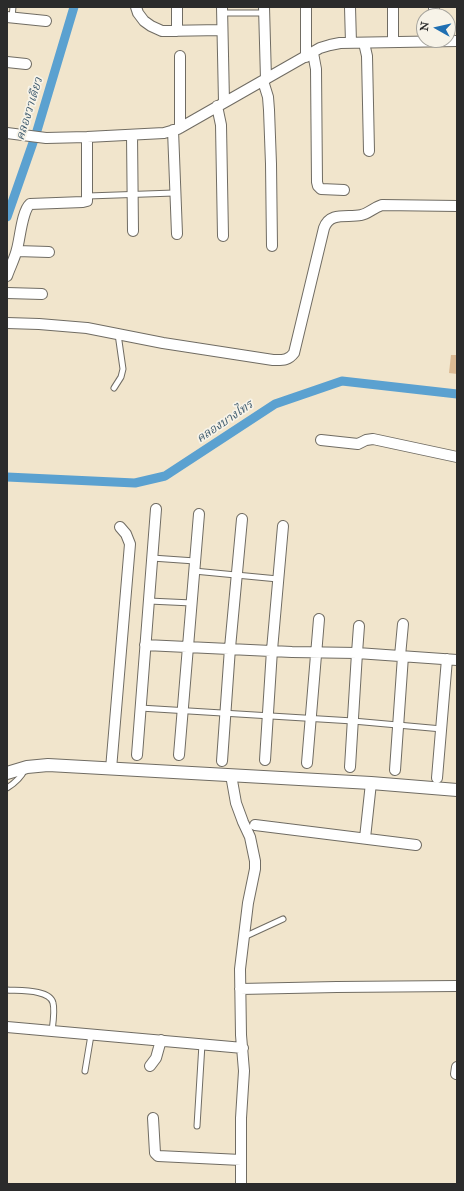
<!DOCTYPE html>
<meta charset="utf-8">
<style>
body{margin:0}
#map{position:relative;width:464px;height:1191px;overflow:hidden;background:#f1e5cc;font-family:"IM FELL Great Primer",serif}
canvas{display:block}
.frame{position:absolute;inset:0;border:8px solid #2b2b2b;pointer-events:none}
.north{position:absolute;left:416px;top:8px;width:40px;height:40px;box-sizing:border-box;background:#f7f3e8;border:1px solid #a5a39c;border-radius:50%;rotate:278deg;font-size:11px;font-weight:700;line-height:16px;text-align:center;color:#2b2b2b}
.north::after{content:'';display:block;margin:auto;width:14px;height:18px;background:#1f6fb2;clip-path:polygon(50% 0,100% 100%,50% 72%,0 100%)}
</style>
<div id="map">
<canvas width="464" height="1191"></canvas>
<div class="frame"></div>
<div class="north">N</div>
</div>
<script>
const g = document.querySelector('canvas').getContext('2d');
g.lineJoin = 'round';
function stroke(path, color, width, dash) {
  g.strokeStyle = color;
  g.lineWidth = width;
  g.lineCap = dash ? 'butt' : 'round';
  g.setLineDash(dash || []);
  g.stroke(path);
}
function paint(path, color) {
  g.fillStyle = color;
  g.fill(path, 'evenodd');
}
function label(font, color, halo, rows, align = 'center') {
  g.font = font + ' "IM FELL Great Primer","Noto Serif Thai",serif';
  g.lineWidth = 3.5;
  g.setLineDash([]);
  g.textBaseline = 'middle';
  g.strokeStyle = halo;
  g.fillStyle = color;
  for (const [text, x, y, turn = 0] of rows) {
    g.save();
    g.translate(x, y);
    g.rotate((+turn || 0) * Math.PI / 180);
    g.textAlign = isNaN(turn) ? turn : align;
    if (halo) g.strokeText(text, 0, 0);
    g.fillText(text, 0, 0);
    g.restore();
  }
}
const canal = new Path2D(`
 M 7,217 L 36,134 L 74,7
 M 7,477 L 135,483 L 165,476 L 275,404 L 342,381 L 457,394`);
const building = new Path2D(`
 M 451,355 L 457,355 L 457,374 L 449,373 Z`);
const service = new Path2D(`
 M 222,13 L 265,13
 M 12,17 L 13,7
 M 88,196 L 174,193
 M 114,388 L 121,377 L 123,369 L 118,334
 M 152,558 L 195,561
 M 194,571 L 278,579
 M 149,601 L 192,603
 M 140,708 L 353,721 L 442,729
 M 7,788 C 15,783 21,778 25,769
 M 244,937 L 283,919
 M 7,990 C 18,991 50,989 53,1003 C 55,1010 53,1023 52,1031
 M 85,1071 L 91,1035
 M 197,1126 L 202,1044`);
const minor = new Path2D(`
 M 136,7 L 138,13 L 144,21 L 151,26 L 162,31 L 222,30
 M 222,7 L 224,102
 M 264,7 L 266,79
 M 350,7 L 351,43
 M 393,7 L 393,42
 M 434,16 L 434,7
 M 7,17 L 46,21
 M 177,31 L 177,7
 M 364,43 L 367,56 L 369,151
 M 313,53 L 316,69 L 317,182 L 318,186 L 321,189 L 344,190
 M 180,56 L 180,128
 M 306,57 L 306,7
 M 7,62 L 26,64
 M 263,81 L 268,97 L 269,110 L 271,164 L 272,246
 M 217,106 L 221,125 L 223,236
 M 173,130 L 177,234
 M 7,133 L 46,138 L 87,137 L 164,133 L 178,129 L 320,48 L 330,45 L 340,43 L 457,41
 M 132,135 L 133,231
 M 17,251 L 49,252
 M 7,276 C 10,267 15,258 17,249 C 20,239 22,211 30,204 L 83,202 L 87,201 L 87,137
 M 7,293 L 42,294
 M 7,323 L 39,324 L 87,328 L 163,343 L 273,360 C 282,360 288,361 294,353 L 324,228 C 330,211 348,218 361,215 C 368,214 373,208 382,205 L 457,206
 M 321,440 L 358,444 L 366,440 L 373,439 L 457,457
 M 145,645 L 292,652 L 357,653 L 457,660
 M 400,656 L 403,624
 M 137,755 L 156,509
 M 179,755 L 199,514
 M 265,760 L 272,650 L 283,526
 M 222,761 L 230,648 L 242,519
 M 307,763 L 319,619
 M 350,767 L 357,653 L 359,626
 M 111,769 L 130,544 L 126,534 L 120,527
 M 395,770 L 403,656
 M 231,775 L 236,803 L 243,822 L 250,837 L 255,861 L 255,869 L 248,903 L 240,969 L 241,1035 L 244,1071 L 241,1118 L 241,1184
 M 437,778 L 447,659
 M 255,825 L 416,845
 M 365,838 L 371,783
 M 240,989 L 337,987 L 457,986
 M 7,1027 L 243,1048
 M 150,1066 L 156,1058 L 161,1040
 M 456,1074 L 457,1067
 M 153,1118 L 155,1153 L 158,1156 L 241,1160`);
const tertiary = new Path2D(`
 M 7,773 L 27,767 L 48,765 L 371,783 L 457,790`);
const waterNames = [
 ["คลองวาเดียว",30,109,-73],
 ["คลองบางไทร",225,422,-34]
];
stroke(canal, '#5ba1d0', 9);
paint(building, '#dcba93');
stroke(service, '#706c63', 7);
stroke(minor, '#706c63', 12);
stroke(tertiary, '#706c63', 14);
stroke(service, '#fff', 5);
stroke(minor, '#fff', 10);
stroke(tertiary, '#fff', 12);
label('italic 12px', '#3e5a6d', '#f7f3e8', waterNames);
</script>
